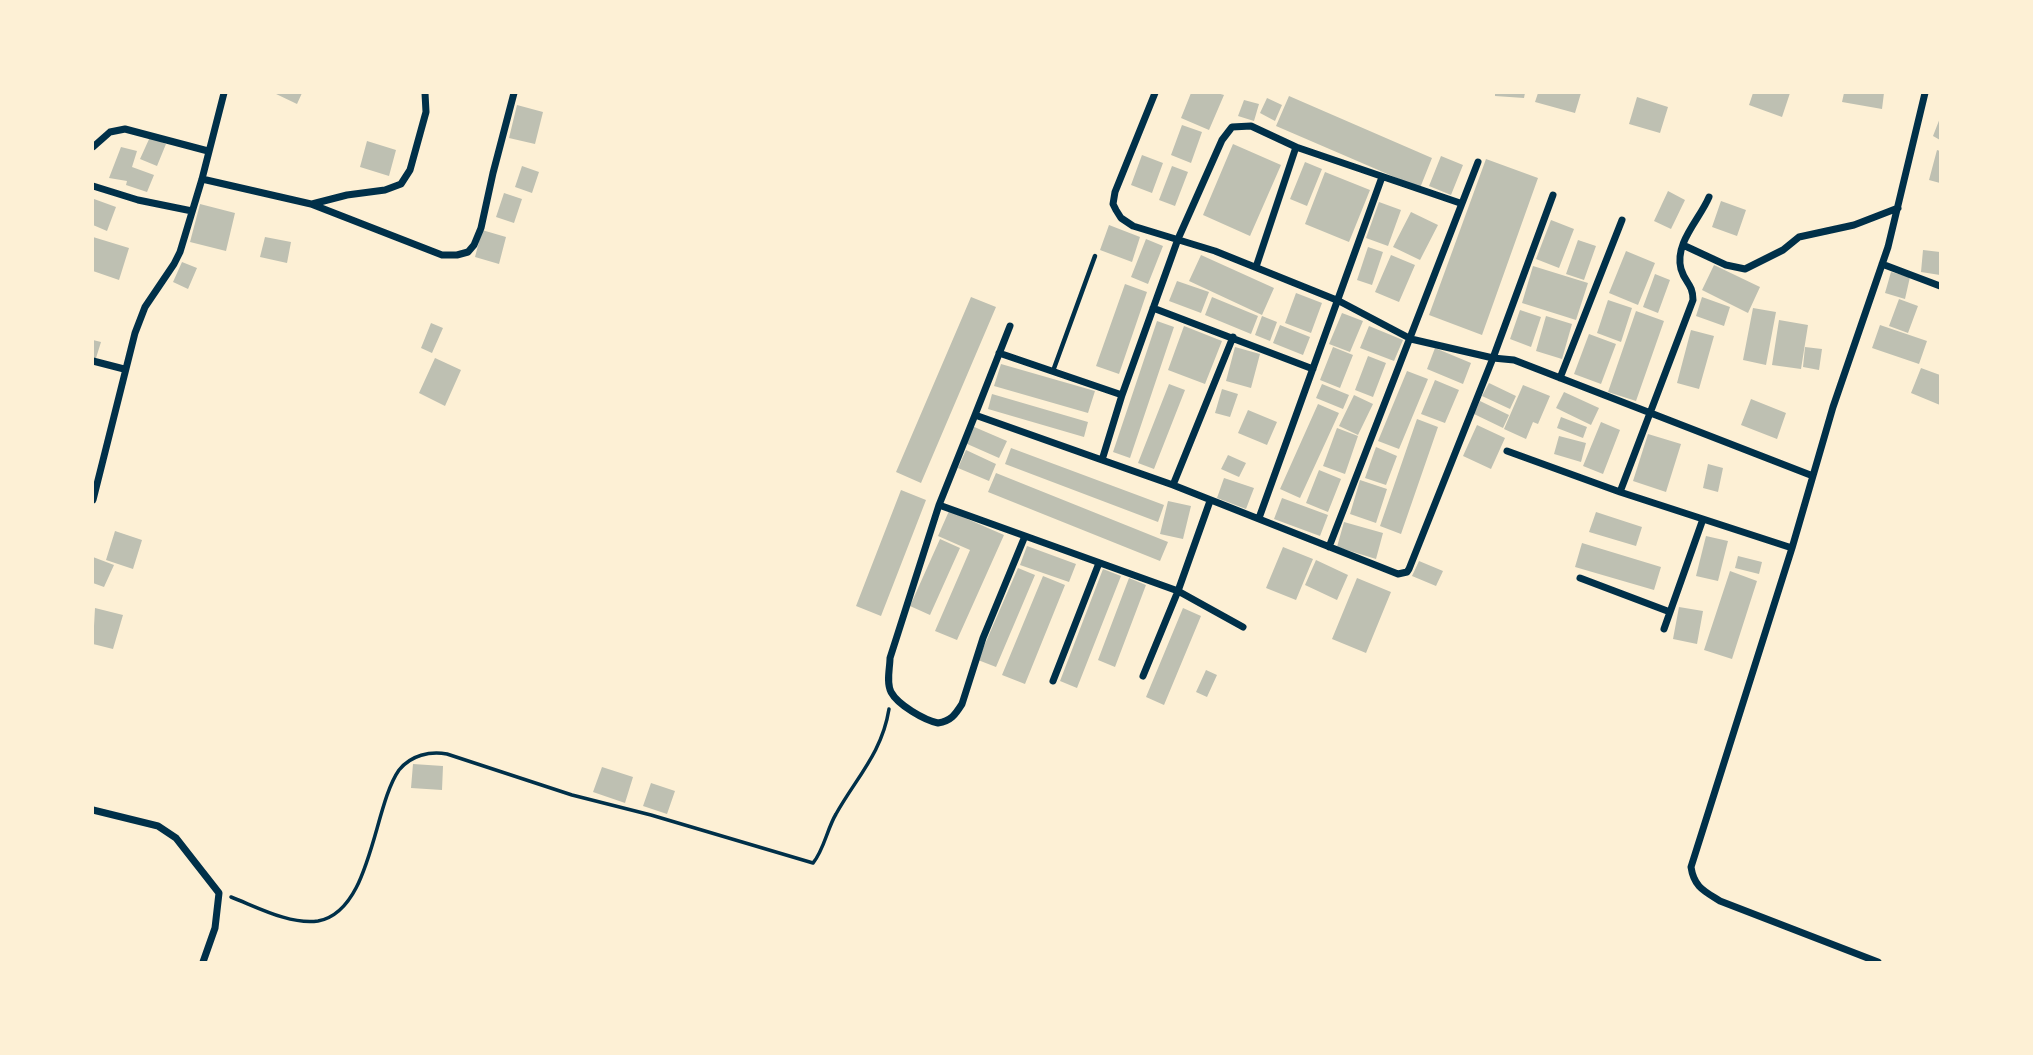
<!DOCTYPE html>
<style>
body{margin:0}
#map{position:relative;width:2033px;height:1055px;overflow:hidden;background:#fdf0d5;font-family:Roboto,sans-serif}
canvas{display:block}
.frame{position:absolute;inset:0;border:94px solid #fdf0d5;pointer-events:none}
</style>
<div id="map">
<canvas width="2033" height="1055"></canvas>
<div class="frame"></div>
</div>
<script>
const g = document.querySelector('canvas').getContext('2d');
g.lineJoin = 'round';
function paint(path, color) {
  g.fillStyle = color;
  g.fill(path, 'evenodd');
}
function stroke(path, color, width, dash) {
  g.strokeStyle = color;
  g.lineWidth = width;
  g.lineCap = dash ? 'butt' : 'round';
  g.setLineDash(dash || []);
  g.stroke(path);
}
const building = new Path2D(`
 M 274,93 L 302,93 L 297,104 Z
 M 1191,93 L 1217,93 L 1224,95 L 1209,130 L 1181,118 Z
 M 1495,93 L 1525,93 L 1524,98 L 1495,96 Z
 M 1538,93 L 1581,93 L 1575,113 L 1535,102 Z
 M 1753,93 L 1790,93 L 1782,117 L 1749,105 Z
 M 1844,93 L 1884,93 L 1882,109 L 1842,102 Z
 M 1289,96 L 1432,158 L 1420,188 L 1276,126 Z
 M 1637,97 L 1668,107 L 1660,133 L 1629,124 Z
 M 1267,98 L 1282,105 L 1275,121 L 1260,113 Z
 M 1244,100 L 1259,104 L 1254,121 L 1238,116 Z
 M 517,105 L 543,112 L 535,144 L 509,138 Z
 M 1940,118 L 1940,140 L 1933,136 Z
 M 1182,125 L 1202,132 L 1191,163 L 1171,155 Z
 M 150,137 L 166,144 L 157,166 L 140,159 Z
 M 367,141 L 396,150 L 389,176 L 360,167 Z
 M 1233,144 L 1281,165 L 1250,236 L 1203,215 Z
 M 121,147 L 137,151 L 132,167 L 154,175 L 147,192 L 126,185 L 127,181 L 109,178 Z
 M 1937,150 L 1940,151 L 1940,183 L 1929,180 Z
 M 1142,155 L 1163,163 L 1152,193 L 1131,185 Z
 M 1441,156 L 1463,165 L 1451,195 L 1429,186 Z
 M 1486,159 L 1538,178 L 1482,335 L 1429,315 Z
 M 1305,162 L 1322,169 L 1307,206 L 1290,199 Z
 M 522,166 L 539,172 L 532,193 L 515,187 Z
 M 1172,166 L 1188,172 L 1175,206 L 1159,200 Z
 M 1325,172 L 1370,190 L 1349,242 L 1305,224 Z
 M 1668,191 L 1685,200 L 1671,229 L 1654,221 Z
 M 504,193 L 522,199 L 514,223 L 496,217 Z
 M 94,199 L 116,207 L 107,231 L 93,225 Z
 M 1721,201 L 1746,210 L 1737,236 L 1712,227 Z
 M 1379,202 L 1401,210 L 1388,246 L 1366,238 Z
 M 200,204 L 235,213 L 226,251 L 190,242 Z
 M 1411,212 L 1438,225 L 1420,260 L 1393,247 Z
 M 1551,220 L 1574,229 L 1559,268 L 1536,259 Z
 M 1109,225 L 1140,237 L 1132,262 L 1100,250 Z
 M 482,230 L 506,237 L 499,264 L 475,257 Z
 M 93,237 L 129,248 L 119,280 L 93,271 Z
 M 265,237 L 291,242 L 287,263 L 260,257 Z
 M 1146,239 L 1163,246 L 1148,284 L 1131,277 Z
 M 1578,240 L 1596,246 L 1584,280 L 1566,274 Z
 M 1368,247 L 1383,252 L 1372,285 L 1357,280 Z
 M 1923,250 L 1940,252 L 1940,275 L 1921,272 Z
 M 1626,251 L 1655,263 L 1638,305 L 1609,293 Z
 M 1201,255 L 1274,288 L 1262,315 L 1189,281 Z
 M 1391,255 L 1415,265 L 1399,302 L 1375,292 Z
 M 182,262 L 197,268 L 188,289 L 173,282 Z
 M 1714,265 L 1760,287 L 1748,313 L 1702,290 Z
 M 1533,266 L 1588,283 L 1576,320 L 1522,303 Z
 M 1891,272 L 1910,277 L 1905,299 L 1885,293 Z
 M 1655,274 L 1670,280 L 1658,313 L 1643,307 Z
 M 1177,281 L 1209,292 L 1201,313 L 1169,301 Z
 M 1125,284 L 1147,292 L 1119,374 L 1096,366 Z
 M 1296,293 L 1322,303 L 1311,333 L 1285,323 Z
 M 971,297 L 996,307 L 921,483 L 896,472 Z
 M 1212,297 L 1258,316 L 1251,334 L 1205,315 Z
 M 1702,297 L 1730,307 L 1724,326 L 1696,316 Z
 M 1899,299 L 1918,306 L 1908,333 L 1889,326 Z
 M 1608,300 L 1632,308 L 1621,342 L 1597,333 Z
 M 1753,308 L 1776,312 L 1766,365 L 1743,360 Z
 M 1520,310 L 1541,317 L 1531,347 L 1510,339 Z
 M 1636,311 L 1664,321 L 1636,401 L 1608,392 Z
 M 1342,313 L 1363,321 L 1350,352 L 1329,344 Z
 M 1262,316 L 1277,322 L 1270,341 L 1255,335 Z
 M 1546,316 L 1572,324 L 1562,359 L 1536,351 Z
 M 1779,320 L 1808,325 L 1801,369 L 1772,365 Z
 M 1157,321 L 1174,327 L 1130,458 L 1113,452 Z
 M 431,323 L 443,328 L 432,353 L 421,348 Z
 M 1280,325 L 1310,337 L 1303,355 L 1273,343 Z
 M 1880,325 L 1927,341 L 1919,364 L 1872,348 Z
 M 1184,326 L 1222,341 L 1205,384 L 1168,370 Z
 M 1369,326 L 1403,340 L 1394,361 L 1360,348 Z
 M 1691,330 L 1714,336 L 1699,389 L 1677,383 Z
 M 1589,334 L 1616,344 L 1601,384 L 1574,374 Z
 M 93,340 L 101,342 L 96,358 L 93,358 Z
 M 1235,347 L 1260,354 L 1251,388 L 1226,381 Z
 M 1333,347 L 1353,355 L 1340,388 L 1320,380 Z
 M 1805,347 L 1822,349 L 1819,370 L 1803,367 Z
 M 1435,348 L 1471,363 L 1463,384 L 1427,369 Z
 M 1368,356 L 1386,363 L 1373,397 L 1355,390 Z
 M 435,358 L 461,370 L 445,406 L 419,393 Z
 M 1001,364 L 1095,391 L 1088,413 L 994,386 Z
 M 1921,368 L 1940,375 L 1940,405 L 1911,393 Z
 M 1407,371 L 1428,379 L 1399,449 L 1378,441 Z
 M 1435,380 L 1459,390 L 1445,423 L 1421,414 Z
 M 1489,383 L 1516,396 L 1510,409 L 1482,396 Z
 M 1169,384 L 1185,390 L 1154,469 L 1138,463 Z
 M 1322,384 L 1349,395 L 1343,409 L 1316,398 Z
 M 1523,385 L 1550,396 L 1538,424 L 1533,422 L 1526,439 L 1504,429 Z
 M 1222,389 L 1238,394 L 1230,417 L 1215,413 Z
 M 1564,392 L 1599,408 L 1591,425 L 1556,408 Z
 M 992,394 L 1088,422 L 1084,437 L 988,409 Z
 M 1354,395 L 1373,404 L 1358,435 L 1339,426 Z
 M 1751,399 L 1786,413 L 1777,439 L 1741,425 Z
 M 1480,401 L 1509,415 L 1503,428 L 1474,414 Z
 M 1318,404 L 1339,413 L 1300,498 L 1280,489 Z
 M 1248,410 L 1277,422 L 1267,445 L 1238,433 Z
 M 1561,417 L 1587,427 L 1583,438 L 1557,428 Z
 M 1417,419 L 1438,427 L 1401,534 L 1380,526 Z
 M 1601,422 L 1620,430 L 1603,474 L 1583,466 Z
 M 1477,425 L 1505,438 L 1491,469 L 1463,456 Z
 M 972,426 L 1007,441 L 999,458 L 965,443 Z
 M 1337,428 L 1358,436 L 1345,474 L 1323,466 Z
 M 1648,434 L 1681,444 L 1666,492 L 1633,481 Z
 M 1559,436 L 1586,443 L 1581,462 L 1554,454 Z
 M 1376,447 L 1397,456 L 1386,485 L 1365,478 Z
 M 1011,448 L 1164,505 L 1158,522 L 1005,464 Z
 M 966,450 L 996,464 L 989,481 L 958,468 Z
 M 1228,455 L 1246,463 L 1239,477 L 1221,469 Z
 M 1708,464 L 1723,468 L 1718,492 L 1703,488 Z
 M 1319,470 L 1341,479 L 1328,512 L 1306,503 Z
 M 996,473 L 1168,542 L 1160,561 L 988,492 Z
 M 1224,478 L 1254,488 L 1246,509 L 1217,498 Z
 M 1360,480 L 1387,489 L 1376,523 L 1350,514 Z
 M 901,490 L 926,500 L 881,616 L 856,606 Z
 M 1282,498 L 1328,515 L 1320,536 L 1274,519 Z
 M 1168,501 L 1191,506 L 1183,539 L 1160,534 Z
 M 949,511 L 1004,535 L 957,640 L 935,631 L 970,550 L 938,536 Z
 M 1596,512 L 1642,527 L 1636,546 L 1589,532 Z
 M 1344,522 L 1383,533 L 1376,559 L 1337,547 Z
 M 115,531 L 142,540 L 133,569 L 106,560 Z
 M 1706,536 L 1728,541 L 1718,581 L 1696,576 Z
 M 940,539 L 960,548 L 930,615 L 910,606 Z
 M 1582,543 L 1661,567 L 1654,590 L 1575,567 Z
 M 1027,546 L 1076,564 L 1069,582 L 1020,565 Z
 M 1283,547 L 1313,559 L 1296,600 L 1266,588 Z
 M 1738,556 L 1762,562 L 1759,574 L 1735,568 Z
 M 93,557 L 114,565 L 104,587 L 93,583 Z
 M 1316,560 L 1348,575 L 1337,600 L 1305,585 Z
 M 1419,561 L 1443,571 L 1436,586 L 1412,576 Z
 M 1018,568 L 1035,575 L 996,667 L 978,660 Z
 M 1103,569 L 1121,576 L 1077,688 L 1060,681 Z
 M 1730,571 L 1757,581 L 1732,659 L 1704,650 Z
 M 1043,576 L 1065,585 L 1025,684 L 1002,675 Z
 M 1129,578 L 1146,585 L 1115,667 L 1098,660 Z
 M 1357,578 L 1391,592 L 1366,653 L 1332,639 Z
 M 1679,607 L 1703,611 L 1697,644 L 1673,639 Z
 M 95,608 L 123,615 L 113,649 L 93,644 Z
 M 1183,608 L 1201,616 L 1164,705 L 1146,697 Z
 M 1206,670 L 1217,675 L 1207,697 L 1196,692 Z
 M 413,764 L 443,766 L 442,790 L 411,788 Z
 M 602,767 L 633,777 L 625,803 L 593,792 Z
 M 651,783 L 675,791 L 667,814 L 643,806 Z`);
const path = new Path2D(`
 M 231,897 C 257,907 290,925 318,921 C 372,911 373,807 399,770 C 411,755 430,751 447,754 L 572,795 L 651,815 L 813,863 C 824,850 827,829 836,814 C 856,778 882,753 889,709`);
const service = new Path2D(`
 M 1053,371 L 1095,256`);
const minor = new Path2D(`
 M 1155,93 L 1115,192 L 1113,204 L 1116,210 L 1121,218 L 1133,226 L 1215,251 L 1339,301 L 1411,339 L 1493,358 L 1514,360 L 1813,476
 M 93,147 L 110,132 L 125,129 L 208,151
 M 1296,147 L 1251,126 L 1232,127 L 1222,140 L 1178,239 L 1122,395 L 1102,460 L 1173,485 L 1398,574 L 1407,572 L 1409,569 L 1493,358 L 1553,195
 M 202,179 L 311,204 L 442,255 L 457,255 L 468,252 L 474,245 L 481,228 L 493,173 L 514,93
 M 93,186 L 138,200 L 192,211
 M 1709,197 C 1700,219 1674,243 1681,269 C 1685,283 1693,284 1693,300 L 1620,492 L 1792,548
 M 312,204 L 347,195 L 385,190 L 401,184 L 410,170 L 426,112 L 425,93
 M 1683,245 L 1726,265 L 1745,269 L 1783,250 L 1799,237 L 1854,225 L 1898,208
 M 1882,264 L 1940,286
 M 1256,267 L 1296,147 L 1460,203
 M 1153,308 L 1313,369
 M 1010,326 L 975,415 L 1102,460
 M 999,353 L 1122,395
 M 93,361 L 124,369
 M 1560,378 L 1622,220
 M 975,415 L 939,505 L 890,658 C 890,668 886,682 891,692 C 898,705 924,720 938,723 C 951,721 955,715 962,704 L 983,638 L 1025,536
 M 1507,451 L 1620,492
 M 1173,485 L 1233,337
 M 93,500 L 135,333 L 145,307 L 174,264 L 180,252 L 202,179 L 224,93
 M 939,505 L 1178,591 L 1243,627
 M 1259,518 L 1382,177
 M 1329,547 L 1478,162
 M 1580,578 L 1670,612
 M 1664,629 L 1703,519
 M 1143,676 L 1178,591 L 1210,501
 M 1053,681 L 1099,563
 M 93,810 L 158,826 L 176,838 L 219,893 L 215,928 L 203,962
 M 1878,962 L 1720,901 C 1704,891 1694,887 1691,867 L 1792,548 L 1833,407 L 1888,247 L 1925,93`);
paint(building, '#bec0b2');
stroke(path, '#003049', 3.5);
stroke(service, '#003049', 4.5);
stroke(minor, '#003049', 7);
</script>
